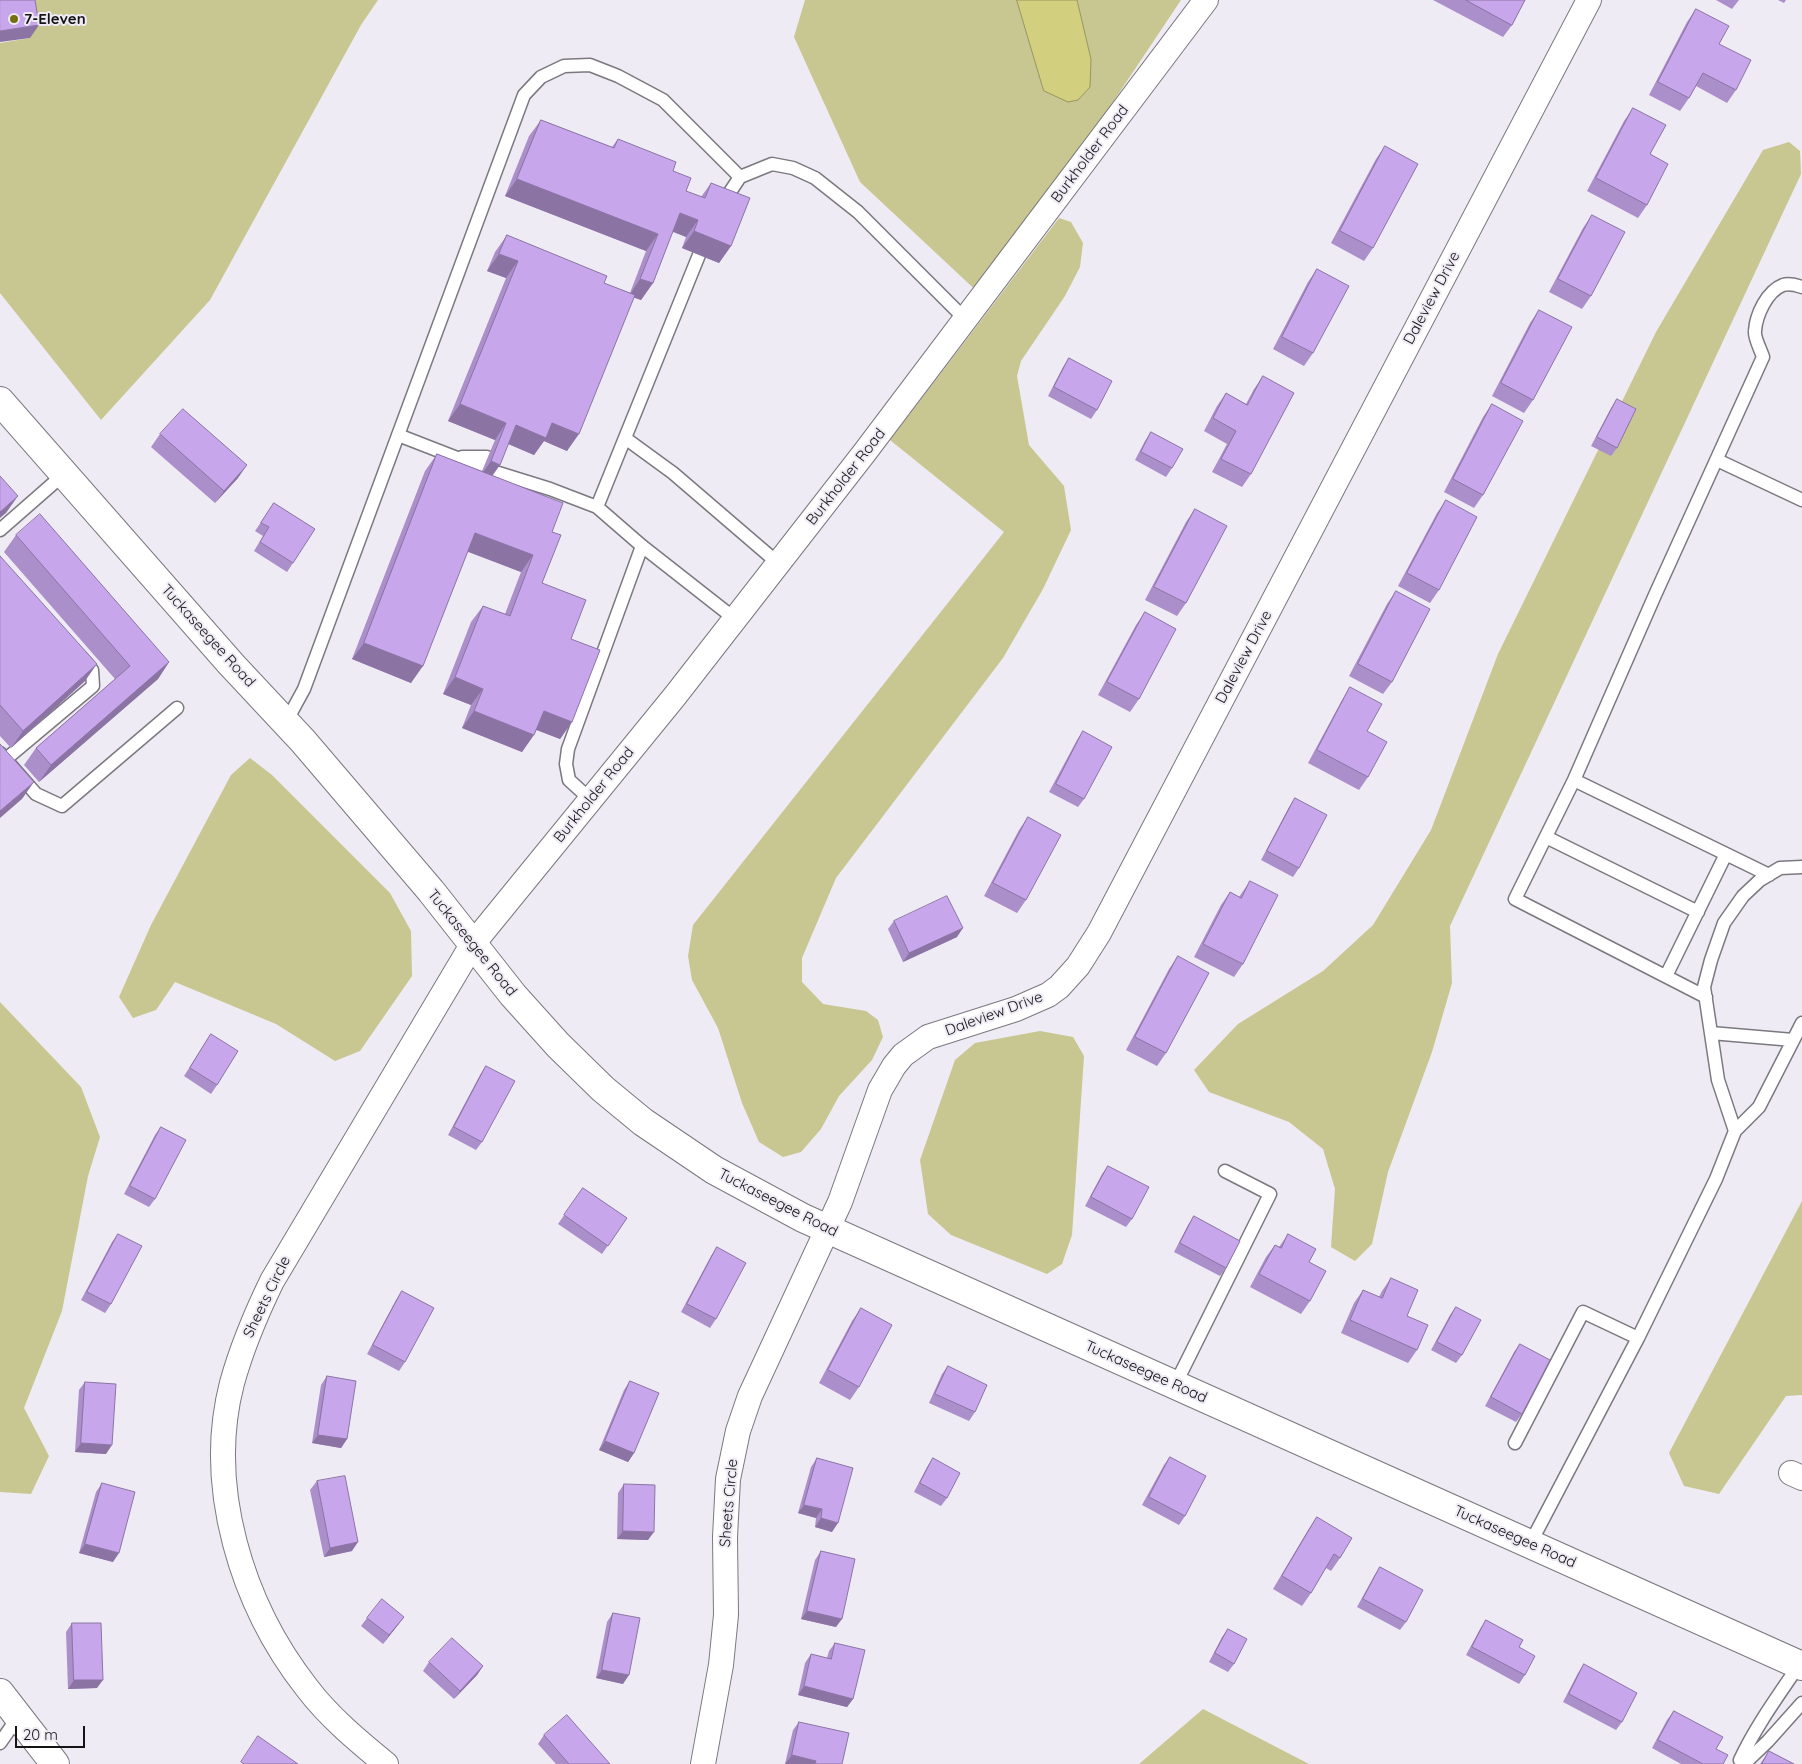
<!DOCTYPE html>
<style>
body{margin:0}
#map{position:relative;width:1802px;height:1764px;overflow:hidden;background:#efebf4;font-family:Quicksand,sans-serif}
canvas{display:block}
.scale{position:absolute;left:15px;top:1726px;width:70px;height:22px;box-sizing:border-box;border:2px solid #141316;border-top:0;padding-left:6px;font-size:15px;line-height:18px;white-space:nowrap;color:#141316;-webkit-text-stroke:4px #efebf4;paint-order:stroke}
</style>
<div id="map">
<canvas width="1802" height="1764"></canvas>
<div class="scale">20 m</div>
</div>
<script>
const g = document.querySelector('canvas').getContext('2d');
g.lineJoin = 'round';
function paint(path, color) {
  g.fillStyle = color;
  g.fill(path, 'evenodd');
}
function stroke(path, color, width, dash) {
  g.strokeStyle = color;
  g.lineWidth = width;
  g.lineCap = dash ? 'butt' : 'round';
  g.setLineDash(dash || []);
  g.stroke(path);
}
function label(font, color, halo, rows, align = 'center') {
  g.font = font + ' Quicksand,sans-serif';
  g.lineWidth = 4;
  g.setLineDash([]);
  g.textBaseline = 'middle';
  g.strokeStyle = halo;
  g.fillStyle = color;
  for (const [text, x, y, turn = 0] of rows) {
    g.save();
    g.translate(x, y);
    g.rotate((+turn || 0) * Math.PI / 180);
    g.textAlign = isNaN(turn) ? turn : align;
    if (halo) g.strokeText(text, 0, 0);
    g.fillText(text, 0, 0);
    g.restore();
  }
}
const green = new Path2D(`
 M 24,0 L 378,0 L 361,25 L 210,300 L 101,420 L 0,293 L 0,43 L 30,38 Z
 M 805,0 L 1181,0 L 983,297 L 860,182 L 794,37 Z
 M 1789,142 L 1800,151 L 1801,174 L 1450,926 L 1452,983 L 1432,1052 L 1388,1172 L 1372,1244 L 1355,1261 L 1331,1247 L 1335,1189 L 1323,1149 L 1289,1122 L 1209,1092 L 1194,1070 L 1238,1024 L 1323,971 L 1373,925 L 1431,830 L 1498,654 L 1656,332 L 1763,150 Z
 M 1059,218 L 1071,222 L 1083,243 L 1080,267 L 1065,296 L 1021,361 L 1017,376 L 1029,445 L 1064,486 L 1071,530 L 1043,589 L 1003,658 L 836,878 L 802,958 L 802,982 L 823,1004 L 866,1011 L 878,1020 L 883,1037 L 872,1060 L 839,1096 L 821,1129 L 801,1152 L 783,1157 L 759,1142 L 742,1103 L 718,1028 L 692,980 L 688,956 L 693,925 L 1004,532 L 890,440 Z
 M 250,758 L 272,775 L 390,893 L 411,931 L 412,976 L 360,1051 L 335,1061 L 276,1024 L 175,982 L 156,1010 L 133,1018 L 119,997 L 151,925 L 231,775 Z
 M 0,1002 L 81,1087 L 100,1137 L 88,1176 L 62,1311 L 24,1408 L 49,1456 L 31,1494 L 0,1492 Z
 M 1040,1031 L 1073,1037 L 1084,1056 L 1072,1235 L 1062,1264 L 1047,1274 L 951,1235 L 928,1214 L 920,1160 L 955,1060 L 975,1043 Z
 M 1802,1201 L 1802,1395 L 1786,1396 L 1719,1494 L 1684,1486 L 1669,1453 Z
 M 1203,1709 L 1309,1764 L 1139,1764 Z`);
const water = new Path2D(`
 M 1017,0 L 1077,0 L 1091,59 L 1090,87 L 1078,100 L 1068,102 L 1044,91 Z`);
const lane = new Path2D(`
 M 722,204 L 740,177
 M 699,255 L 597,507 L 642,546 L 735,619
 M 398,435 L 483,468
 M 625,438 L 673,473 L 779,564
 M 462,457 L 487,457
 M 1717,460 L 1802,500
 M 492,471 L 550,489 L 597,507
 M 0,530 L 64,474
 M 286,722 L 304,689 L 524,95 L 541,77 L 564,66 L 590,65 L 618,76 L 663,100 L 740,177 L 772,164 L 793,168 L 815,178 L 858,212 L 966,320
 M 0,753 L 36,794 L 62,806 L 177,708
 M 6,759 L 93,686 L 92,670 L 82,658
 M 1574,780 L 1769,875
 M 591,800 L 569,780 L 566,764 L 568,749 L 642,546
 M 1546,837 L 1698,912
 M 1666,976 L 1726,854
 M 1706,997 L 1515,899 L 1574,780 L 1655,595 L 1763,357 C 1761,350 1754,338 1755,331 C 1756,315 1767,291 1783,285 C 1789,283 1796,285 1802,287
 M 1711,1033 L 1793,1040
 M 1735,1131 L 1718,1080 L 1704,987 L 1711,960 L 1724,923 L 1743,896 L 1760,880 L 1780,868 L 1802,867
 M 1175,1385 L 1270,1194 L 1225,1171
 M 1515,1443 L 1583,1312 L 1638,1338
 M 1530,1544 L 1638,1338 L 1716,1179 L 1735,1131 L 1759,1107 L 1802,1023
 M 1799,1665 C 1778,1696 1756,1726 1740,1760 L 1744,1764 L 1768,1741 L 1802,1703
 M 0,1743 L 18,1717`);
const street = new Path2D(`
 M 1791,1473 L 1802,1478
 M 386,1764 C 358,1741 329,1717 307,1688 C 242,1605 205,1487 232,1383 C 242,1347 256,1314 272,1281 L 472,945 L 675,696 L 865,452 L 1206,0
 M 703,1764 L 721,1665 L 726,1615 L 725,1537 L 728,1479 L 738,1431 L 750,1396 L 840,1202 L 880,1090 L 894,1066 L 903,1055 L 928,1037 L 1016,1009 L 1048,995 L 1059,987 L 1078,966 L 1099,933 L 1589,0`);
const secondary = new Path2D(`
 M 0,401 L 231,664 L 303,741 L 431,891 L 513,995 L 558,1045 L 603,1089 L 643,1122 L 714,1170 L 803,1218 L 1802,1666
 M 0,1693 L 55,1764`);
const wall = new Path2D(`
 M 1433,0 L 1525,0 L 1512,25 L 1503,37 Z
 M 1716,0 L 1739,0 L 1732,9 Z
 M 1778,0 L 1786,0 L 1784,3 Z
 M 1696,9 L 1719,44 L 1736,90 L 1727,103 L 1696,86 L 1689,98 L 1680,111 L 1649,95 L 1687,22 Z
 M 1633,108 L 1650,154 L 1647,205 L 1638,218 L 1587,191 L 1624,121 Z
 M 541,120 L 612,147 L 618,139 L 673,171 L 686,191 L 701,197 L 711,183 L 731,246 L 719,263 L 682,248 L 686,237 L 673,231 L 653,283 L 641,300 L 634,297 L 567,451 L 544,441 L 534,455 L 508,444 L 492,475 L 552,532 L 542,583 L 571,639 L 572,722 L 560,739 L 536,730 L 522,752 L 462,728 L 471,705 L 443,694 L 471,622 L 483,606 L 505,614 L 521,572 L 468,551 L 411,683 L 352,659 L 425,471 L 437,454 L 482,471 L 495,440 L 448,421 L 506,278 L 487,271 L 495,252 L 507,235 L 604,283 L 630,293 L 646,251 L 505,196 L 529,136 Z
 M 1385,146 L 1373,248 L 1364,261 L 1331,243 L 1376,159 Z
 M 1592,215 L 1591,296 L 1582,309 L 1549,292 L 1583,228 Z
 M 1317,269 L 1313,353 L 1304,366 L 1273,349 L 1308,282 Z
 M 1539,310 L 1533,400 L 1524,413 L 1492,396 L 1530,323 Z
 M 1069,358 L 1097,410 L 1091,419 L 1048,396 L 1063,367 Z
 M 1263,376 L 1251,474 L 1242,487 L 1212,472 L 1227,444 L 1204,431 L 1217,406 L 1226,393 L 1246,404 L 1254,389 Z
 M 1617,399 L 1617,448 L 1611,456 L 1591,446 L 1611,408 Z
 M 1492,404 L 1483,495 L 1474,508 L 1444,492 L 1483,417 Z
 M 1151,432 L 1172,468 L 1166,477 L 1135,460 L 1145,441 Z
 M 160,434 L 238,478 L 215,503 L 151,447 Z
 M 1446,500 L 1439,590 L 1430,603 L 1398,586 L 1437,513 Z
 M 274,503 L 293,563 L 287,572 L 254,551 L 263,536 L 255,531 Z
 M 1195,509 L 1186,603 L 1177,616 L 1145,600 L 1186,522 Z
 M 16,535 L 169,662 L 158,679 L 39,782 L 24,765 L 36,748 L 115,679 L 4,552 Z
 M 0,556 L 85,681 L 11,748 L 0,736 Z
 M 1396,591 L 1392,682 L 1383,694 L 1349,676 L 1387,604 Z
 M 1145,612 L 1139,699 L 1130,712 L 1098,695 L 1136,625 Z
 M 1350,687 L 1367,731 L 1368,777 L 1359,790 L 1308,763 L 1342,700 Z
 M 1083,731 L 1084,799 L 1078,807 L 1049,792 L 1077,740 Z
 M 1295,798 L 1299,868 L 1293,877 L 1261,860 L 1289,807 Z
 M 1028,817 L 1026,900 L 1017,913 L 984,896 L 1019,830 Z
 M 1250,881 L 1243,964 L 1234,977 L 1194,957 L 1221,905 L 1230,892 L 1239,897 Z
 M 894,921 L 957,937 L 903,962 L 888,929 Z
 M 1178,956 L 1166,1053 L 1157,1066 L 1126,1050 L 1169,969 Z
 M 211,1034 L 217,1085 L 211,1094 L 184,1076 Z
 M 486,1066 L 482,1142 L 476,1150 L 448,1135 L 480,1075 Z
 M 161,1127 L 155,1199 L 149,1207 L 124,1194 L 155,1135 Z
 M 1108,1166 L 1132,1219 L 1126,1227 L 1085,1206 L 1102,1174 Z
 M 583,1188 L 627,1218 L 602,1254 L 558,1224 Z
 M 1194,1216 L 1226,1268 L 1220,1276 L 1174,1252 L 1188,1225 Z
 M 118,1234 L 111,1304 L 105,1313 L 81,1300 L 112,1242 Z
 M 1288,1234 L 1309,1262 L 1310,1301 L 1301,1314 L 1250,1287 L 1266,1257 L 1275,1245 L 1279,1247 Z
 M 717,1247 L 716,1319 L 710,1328 L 681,1312 L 711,1256 Z
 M 1391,1278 L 1407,1316 L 1417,1350 L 1408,1363 L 1341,1333 L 1354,1303 L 1363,1290 L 1379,1297 L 1382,1291 Z
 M 402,1291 L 405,1362 L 399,1371 L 367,1354 L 396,1300 Z
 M 1456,1307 L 1462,1355 L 1456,1363 L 1431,1350 L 1450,1315 Z
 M 861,1308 L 859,1387 L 850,1400 L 819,1383 L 852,1321 Z
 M 1520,1344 L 1522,1414 L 1516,1422 L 1485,1406 L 1514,1352 Z
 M 948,1366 L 975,1412 L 969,1421 L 929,1403 L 942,1374 Z
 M 327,1376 L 347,1439 L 341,1448 L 312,1443 L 321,1385 Z
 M 630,1381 L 634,1453 L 628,1462 L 599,1450 L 624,1390 Z
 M 85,1382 L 106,1454 L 75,1452 L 79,1390 Z
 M 1170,1457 L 1185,1516 L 1179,1525 L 1142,1505 L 1164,1465 Z
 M 817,1458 L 832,1532 L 815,1527 L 816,1518 L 798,1513 L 811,1467 Z
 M 933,1458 L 947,1498 L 941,1506 L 914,1492 L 927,1467 Z
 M 317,1481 L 352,1551 L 324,1557 L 310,1490 Z
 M 102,1483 L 113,1562 L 79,1553 L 96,1492 Z
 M 624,1484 L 648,1540 L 617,1539 L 618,1493 Z
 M 1317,1517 L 1340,1558 L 1331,1571 L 1326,1568 L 1311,1593 L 1302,1606 L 1273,1589 L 1308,1530 Z
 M 821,1551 L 836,1627 L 801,1619 L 815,1560 Z
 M 1380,1567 L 1406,1622 L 1400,1630 L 1357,1607 L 1374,1576 Z
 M 613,1613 L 623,1684 L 596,1678 L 607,1622 Z
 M 404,1617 L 383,1644 L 361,1626 L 367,1618 Z
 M 1486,1620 L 1519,1647 L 1525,1675 L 1519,1684 L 1466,1655 L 1480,1629 Z
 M 72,1623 L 97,1688 L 68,1689 L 66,1632 Z
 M 1228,1629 L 1234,1664 L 1228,1672 L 1209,1662 L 1222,1637 Z
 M 835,1643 L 853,1699 L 847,1707 L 798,1695 L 805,1663 L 811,1654 L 827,1658 L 829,1651 Z
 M 429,1662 L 483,1666 L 477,1675 L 454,1699 L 423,1671 Z
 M 1584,1664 L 1622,1722 L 1616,1730 L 1563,1702 L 1578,1673 Z
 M 1674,1711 L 1716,1749 L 1723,1764 L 1681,1764 L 1652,1748 L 1667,1720 Z
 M 799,1722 L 842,1764 L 785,1764 L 793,1730 Z
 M 544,1735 L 610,1764 L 556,1764 L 538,1744 Z
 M 1769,1751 L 1794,1764 L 1760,1764 Z`);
const shadedWall = new Path2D(`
 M 39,25 L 30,38 L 0,42 L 0,31 Z
 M 517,179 L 658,234 L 646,251 L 505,196 Z
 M 680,213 L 698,220 L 686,237 L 668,230 Z
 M 694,231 L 731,246 L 719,263 L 682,248 Z
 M 499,254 L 518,261 L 506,278 L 487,271 Z
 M 640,279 L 653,283 L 641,300 L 629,296 Z
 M 460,404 L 506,423 L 495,440 L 448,421 Z
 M 552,423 L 579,434 L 567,451 L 544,441 L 534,455 L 504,442 L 516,425 Z
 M 491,461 L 500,465 L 488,482 L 479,478 Z
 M 247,465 L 238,478 L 215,503 L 224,491 Z
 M 18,496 L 6,513 L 0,518 L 0,512 Z
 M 475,533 L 533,555 L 521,572 L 463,550 Z
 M 364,643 L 423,666 L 411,683 L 352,659 Z
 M 169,662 L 158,679 L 39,782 L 51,765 Z
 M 97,664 L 85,681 L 11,748 L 23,731 Z
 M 455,677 L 483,689 L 471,705 L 443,694 Z
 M 474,711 L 534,735 L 522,752 L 462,728 Z
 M 544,711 L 572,722 L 560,739 L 532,728 Z
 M 34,782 L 22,799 L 0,818 L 0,811 Z
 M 963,928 L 957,937 L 903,962 L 909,953 Z
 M 318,1435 L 347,1439 L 341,1448 L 312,1443 Z
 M 605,1441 L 634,1453 L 628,1462 L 599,1450 Z
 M 81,1443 L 112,1445 L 106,1454 L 75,1452 Z
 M 804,1505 L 822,1509 L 816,1518 L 798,1513 Z
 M 821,1518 L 838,1523 L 832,1532 L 815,1527 Z
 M 623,1531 L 654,1532 L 648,1540 L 617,1539 Z
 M 358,1542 L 352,1551 L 324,1557 L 330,1548 Z
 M 85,1544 L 119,1553 L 113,1562 L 79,1553 Z
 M 807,1611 L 842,1619 L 836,1627 L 801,1619 Z
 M 404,1617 L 398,1625 L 383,1644 L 389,1635 Z
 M 483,1666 L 477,1675 L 454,1699 L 460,1691 Z
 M 602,1670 L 629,1675 L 623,1684 L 596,1678 Z
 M 74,1680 L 103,1680 L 97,1688 L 68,1689 Z
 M 804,1686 L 853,1699 L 847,1707 L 798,1695 Z
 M 792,1755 L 816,1761 L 814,1764 L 785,1764 Z`);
const building = new Path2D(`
 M 0,0 L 35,0 L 39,25 L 0,31 Z
 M 1466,0 L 1525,0 L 1512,25 Z
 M 1696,9 L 1729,26 L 1719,44 L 1751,60 L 1736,90 L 1703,73 L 1689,98 L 1658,82 Z
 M 1633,108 L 1666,125 L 1650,154 L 1668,164 L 1647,205 L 1596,178 Z
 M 541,120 L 614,148 L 618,139 L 676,162 L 673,171 L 691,178 L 686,191 L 705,198 L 711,183 L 750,198 L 731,246 L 694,231 L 698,220 L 680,213 L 653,283 L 640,279 L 658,234 L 517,179 Z
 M 1385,146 L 1418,164 L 1373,248 L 1340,231 Z
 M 1592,215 L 1625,232 L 1591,296 L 1558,279 Z
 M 507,235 L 607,276 L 604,283 L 635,295 L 579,434 L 552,423 L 546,438 L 516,425 L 500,465 L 491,461 L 506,423 L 460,404 L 518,261 L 499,254 Z
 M 1317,269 L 1349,286 L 1313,353 L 1282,337 Z
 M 1539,310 L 1572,327 L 1533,400 L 1501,383 Z
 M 1069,358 L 1112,381 L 1097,410 L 1054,387 Z
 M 1263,376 L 1294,393 L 1251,474 L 1221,459 L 1236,431 L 1213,418 L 1226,393 L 1247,405 Z
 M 1617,399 L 1636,409 L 1617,448 L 1597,437 Z
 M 1492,404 L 1523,421 L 1483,495 L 1453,479 Z
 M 183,409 L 247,465 L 224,491 L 160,434 Z
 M 1151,432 L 1183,449 L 1172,468 L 1141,452 Z
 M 437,454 L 563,503 L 552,532 L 561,535 L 542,583 L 586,600 L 571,639 L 600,650 L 572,722 L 544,711 L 534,735 L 474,711 L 483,689 L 455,677 L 483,606 L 510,616 L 533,555 L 475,533 L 423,666 L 364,643 Z
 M 0,476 L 18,496 L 0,512 Z
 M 1446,500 L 1477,517 L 1439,590 L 1407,573 Z
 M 274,503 L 315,529 L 293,563 L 260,542 L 269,527 L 261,523 Z
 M 1195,509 L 1227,526 L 1186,603 L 1154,587 Z
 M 40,514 L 169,662 L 51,765 L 36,748 L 130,666 L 16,535 Z
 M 0,556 L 97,664 L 23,731 L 0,705 Z
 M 1396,591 L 1430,609 L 1392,682 L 1358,664 Z
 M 1145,612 L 1176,629 L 1139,699 L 1107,682 Z
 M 1350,687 L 1382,704 L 1367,731 L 1387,742 L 1368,777 L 1317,750 Z
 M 1083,731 L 1112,747 L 1084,799 L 1056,784 Z
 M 0,744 L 34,782 L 0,811 Z
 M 1295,798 L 1327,815 L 1299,868 L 1267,851 Z
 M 1028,817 L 1061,835 L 1026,900 L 993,883 Z
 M 1250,881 L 1278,895 L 1243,964 L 1203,944 L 1230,892 L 1241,898 Z
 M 947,896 L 963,928 L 909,953 L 894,921 Z
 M 1178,956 L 1209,973 L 1166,1053 L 1135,1037 Z
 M 211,1034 L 238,1051 L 217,1085 L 190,1068 Z
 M 486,1066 L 515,1081 L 482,1142 L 454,1127 Z
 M 161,1127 L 186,1140 L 155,1199 L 130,1186 Z
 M 1108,1166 L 1149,1187 L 1132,1219 L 1091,1197 Z
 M 583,1188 L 627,1218 L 608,1246 L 564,1215 Z
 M 1194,1216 L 1240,1241 L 1226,1268 L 1180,1243 Z
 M 118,1234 L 142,1246 L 111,1304 L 87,1292 Z
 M 1288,1234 L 1316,1249 L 1309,1262 L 1326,1271 L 1310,1301 L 1259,1274 L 1275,1245 L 1281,1248 Z
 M 717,1247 L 746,1263 L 716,1319 L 687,1304 Z
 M 1391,1278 L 1418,1290 L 1407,1316 L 1428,1325 L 1417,1350 L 1350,1320 L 1363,1290 L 1382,1298 Z
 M 402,1291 L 434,1308 L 405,1362 L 373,1345 Z
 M 1456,1307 L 1481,1320 L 1462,1355 L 1437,1342 Z
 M 861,1308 L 892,1325 L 859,1387 L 828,1370 Z
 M 1520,1344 L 1550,1360 L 1522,1414 L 1491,1397 Z
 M 948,1366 L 987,1385 L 975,1412 L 935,1394 Z
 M 327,1376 L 356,1381 L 347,1439 L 318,1435 Z
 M 630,1381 L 659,1393 L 634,1453 L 605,1441 Z
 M 85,1382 L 116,1384 L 112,1445 L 81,1443 Z
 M 1170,1457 L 1206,1476 L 1185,1516 L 1149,1497 Z
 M 817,1458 L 853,1468 L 838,1523 L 821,1518 L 822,1509 L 804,1505 Z
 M 933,1458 L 960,1473 L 947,1498 L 920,1483 Z
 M 345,1476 L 358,1542 L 330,1548 L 317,1481 Z
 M 102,1483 L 135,1492 L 119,1553 L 85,1544 Z
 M 624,1484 L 655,1485 L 654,1532 L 623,1531 Z
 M 1317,1517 L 1352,1538 L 1340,1558 L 1334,1554 L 1311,1593 L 1282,1576 Z
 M 821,1551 L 855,1559 L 842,1619 L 807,1611 Z
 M 1380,1567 L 1423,1590 L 1406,1622 L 1363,1599 Z
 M 382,1599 L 404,1617 L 389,1635 L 367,1618 Z
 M 613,1613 L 640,1618 L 629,1675 L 602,1670 Z
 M 1486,1620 L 1523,1640 L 1519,1647 L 1535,1656 L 1525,1675 L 1472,1647 Z
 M 72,1623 L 101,1623 L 103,1680 L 74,1680 Z
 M 1228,1629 L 1247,1639 L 1234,1664 L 1215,1653 Z
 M 452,1638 L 483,1666 L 460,1691 L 429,1662 Z
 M 835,1643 L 865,1650 L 853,1699 L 804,1686 L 811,1654 L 831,1659 Z
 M 1584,1664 L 1637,1693 L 1622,1722 L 1569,1694 Z
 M 1674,1711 L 1723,1737 L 1716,1749 L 1728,1755 L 1723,1764 L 1703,1764 L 1658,1740 Z
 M 567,1715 L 610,1764 L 569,1764 L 544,1735 Z
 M 799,1722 L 849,1733 L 842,1764 L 815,1764 L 816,1761 L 792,1755 Z
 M 258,1736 L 298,1764 L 244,1764 L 241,1762 Z
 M 1769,1751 L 1794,1764 L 1762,1764 Z`);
const markers = [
 [14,19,5,"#746f10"]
];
const poiNames = [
 ["7-Eleven",24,19]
];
const streetNames = [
 ["Burkholder Road",1090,154,-53],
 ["Daleview Drive",1432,298,-62],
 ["Burkholder Road",846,477,-52],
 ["Tuckaseegee Road",208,636,48],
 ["Daleview Drive",1244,657,-62],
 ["Burkholder Road",594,795,-51],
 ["Tuckaseegee Road",472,943,51],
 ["Daleview Drive",994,1014,-20],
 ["Tuckaseegee Road",778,1203,27],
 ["Sheets Circle",267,1297,-64],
 ["Tuckaseegee Road",1146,1372,24],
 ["Sheets Circle",729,1503,-85],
 ["Tuckaseegee Road",1515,1537,24]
];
paint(green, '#c8c691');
paint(water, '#d2cf7f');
stroke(water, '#999760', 1);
stroke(lane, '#7b787f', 15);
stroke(street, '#7b787f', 26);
stroke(secondary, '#7b787f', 30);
stroke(lane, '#fff', 12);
stroke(street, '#fff', 24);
stroke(secondary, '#fff', 28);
paint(wall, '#ab8fca');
paint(shadedWall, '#8b74a4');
paint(building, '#c7a6eb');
stroke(building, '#8b74a4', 1);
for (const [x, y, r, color] of markers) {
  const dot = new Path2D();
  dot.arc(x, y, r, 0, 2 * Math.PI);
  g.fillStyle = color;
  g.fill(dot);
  stroke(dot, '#efebf4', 2);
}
label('bold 15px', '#141316', '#efebf4', poiNames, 'left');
label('15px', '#141316', '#efebf4', streetNames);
</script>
